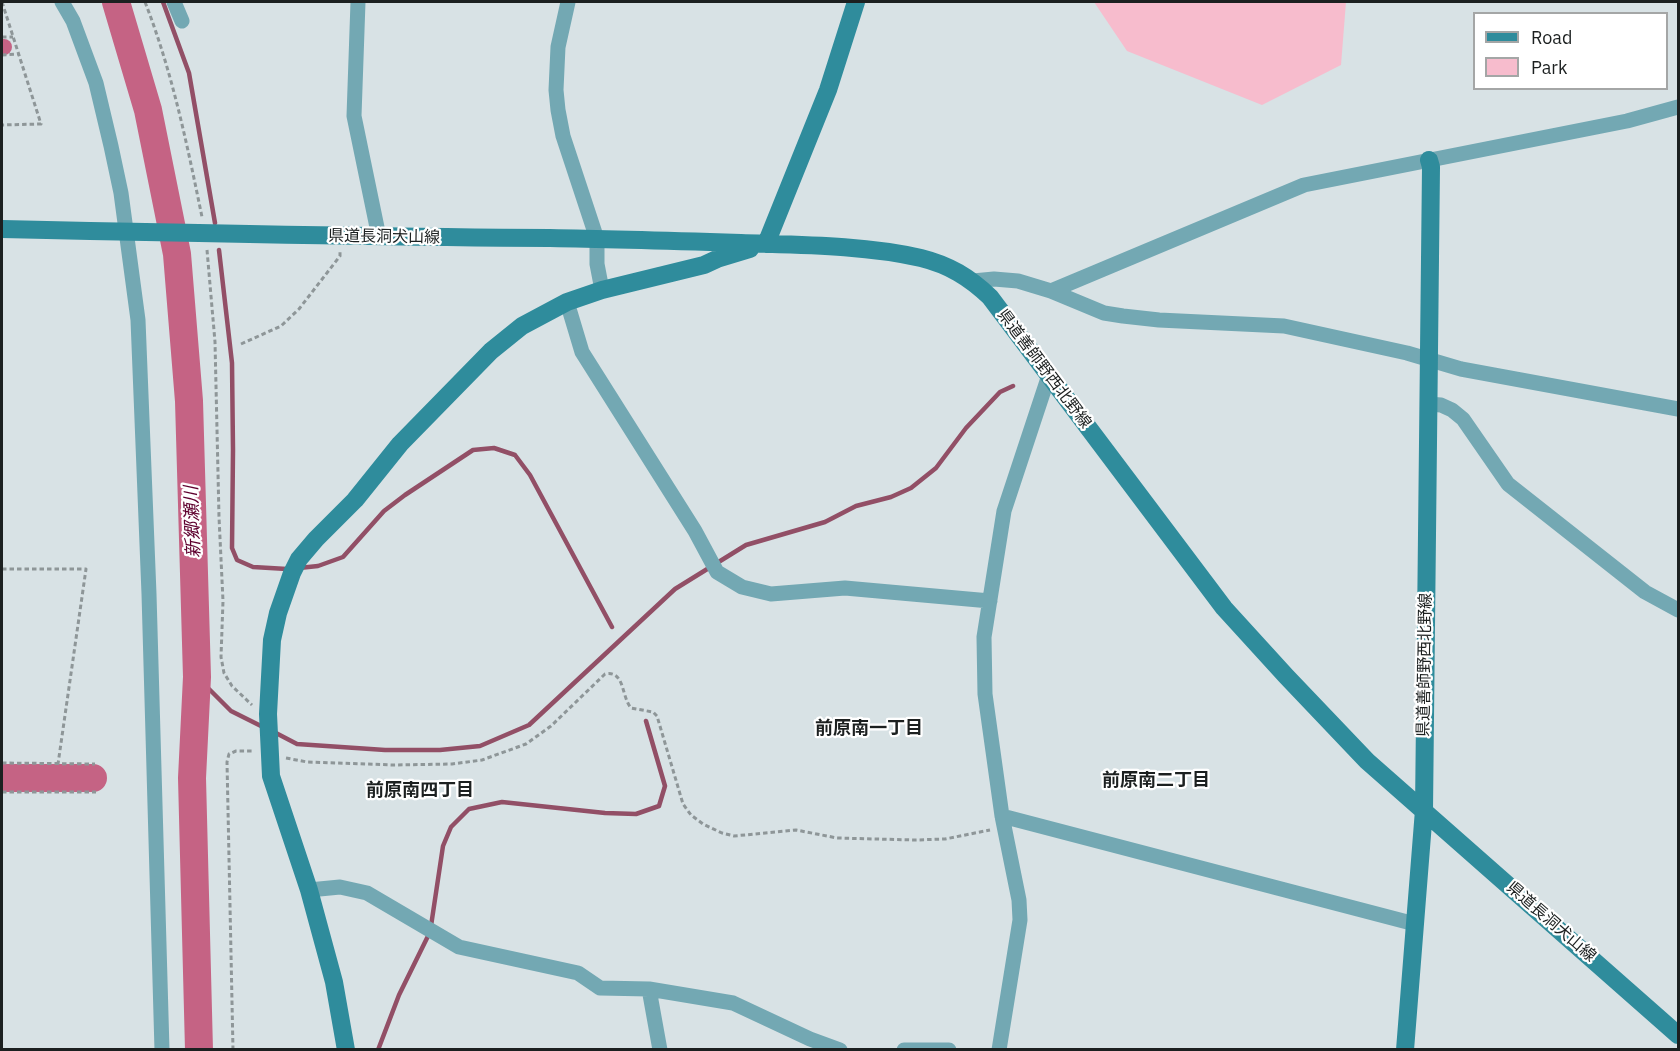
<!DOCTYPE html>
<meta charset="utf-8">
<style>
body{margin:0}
#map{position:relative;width:1680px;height:1051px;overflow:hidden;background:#d8e2e5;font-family:"IBM Plex Sans",sans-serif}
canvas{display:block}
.frame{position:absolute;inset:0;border:3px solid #1c2020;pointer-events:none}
.legend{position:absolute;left:1473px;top:12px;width:195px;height:78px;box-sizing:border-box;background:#fff;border:2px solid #a4a6a6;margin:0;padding:8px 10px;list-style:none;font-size:18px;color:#1c2020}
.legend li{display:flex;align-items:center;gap:12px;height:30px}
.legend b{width:30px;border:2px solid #a4a6a6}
</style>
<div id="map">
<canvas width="1680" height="1051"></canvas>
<div class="frame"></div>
<ul class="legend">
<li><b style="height:8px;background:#2f8c9c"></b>Road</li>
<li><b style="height:16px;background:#f7bccd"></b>Park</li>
</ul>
</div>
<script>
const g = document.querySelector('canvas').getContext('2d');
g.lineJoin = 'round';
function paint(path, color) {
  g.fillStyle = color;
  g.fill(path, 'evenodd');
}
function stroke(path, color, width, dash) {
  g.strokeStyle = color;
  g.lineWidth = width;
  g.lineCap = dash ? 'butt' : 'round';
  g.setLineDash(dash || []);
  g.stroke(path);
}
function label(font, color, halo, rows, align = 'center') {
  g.font = font + ' "IBM Plex Sans","Noto Sans JP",sans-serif';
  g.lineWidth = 4.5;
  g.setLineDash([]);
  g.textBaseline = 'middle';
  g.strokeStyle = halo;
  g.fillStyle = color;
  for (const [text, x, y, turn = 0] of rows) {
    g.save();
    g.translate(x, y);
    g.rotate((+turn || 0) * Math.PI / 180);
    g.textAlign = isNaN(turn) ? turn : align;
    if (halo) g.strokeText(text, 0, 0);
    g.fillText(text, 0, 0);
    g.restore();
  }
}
const green = new Path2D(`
 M 1094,2 L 1346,2 L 1341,65 L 1262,105 L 1127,51 Z`);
const stream = new Path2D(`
 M 163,2 L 189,73 L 215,223
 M 219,250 L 232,363 L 233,450 L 232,548 L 237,560 L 253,567 L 287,569
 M 299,568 L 318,566 L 343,557 L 384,511 L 405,495 L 473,450 L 494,448 L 515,455 L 530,475 L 612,627
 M 197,677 L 231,711 L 263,727
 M 274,732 L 297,744 L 385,750 L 440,750 L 480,746 L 529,725 L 675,589 L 746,545 L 825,522 L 856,506 L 891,497 L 911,488 L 936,468 L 966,428 L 1000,392 L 1013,386
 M 431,926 L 443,846 L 451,827 L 469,809 L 502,802 L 605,813 L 636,814 L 659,806 L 665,786 L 646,721
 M 378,1050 L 399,995 L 429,934`);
const canal = new Path2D(`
 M 2,47 L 4,47`);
const river = new Path2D(`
 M 116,2 L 148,110 L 177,254 L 189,401 L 197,677 L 192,778 L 199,1050
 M 2,778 L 93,778`);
const path = new Path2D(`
 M 2,2 L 41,124 L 2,125
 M 145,2 C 172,71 187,144 202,217
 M 2,37 L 13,37
 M 2,55 L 18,54
 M 207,250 L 215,342 L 219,517 L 223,601 L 221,657 L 224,673 L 232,686 L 252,705
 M 241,344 L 281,326 L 299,309 L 340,256 L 340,252
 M 2,569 L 86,569 L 58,764
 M 286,758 L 307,762 L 394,765 L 452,764 L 482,760 L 526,744 L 551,726 L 605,674 C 625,670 621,696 631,708 L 653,712 L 657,716 L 683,804 L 691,815 L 703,824 L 722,833 L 734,836 L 796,830 L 837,838 L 916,840 L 945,839 L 990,830
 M 2,763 L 95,764
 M 2,792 L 96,792
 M 233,1050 L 227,762 L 229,754 L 236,751 L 254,751`);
const street = new Path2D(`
 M 62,2 L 73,21 L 96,83 L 111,146 L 121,193 L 138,320 L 149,594 L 162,1050
 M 174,2 L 182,21
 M 358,2 L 354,116 L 379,237
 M 568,2 L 558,47 L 556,90 L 558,110 L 563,136 L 597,239 L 597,264 L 602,290
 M 973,281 L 994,279 L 1018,281 L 1051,291 L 1104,313 L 1123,316 L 1159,320 L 1284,326 L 1407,353 L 1461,369 L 1678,409
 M 1051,291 L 1304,185 L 1627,121 L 1678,107
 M 567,302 L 582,352 L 695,531 L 717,572 L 742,587 L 771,594 L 845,588 L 990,601
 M 1428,404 L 1441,405 L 1452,410 L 1463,419 L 1508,484 L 1645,592 L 1678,610
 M 1002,816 L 1415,924
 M 309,890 L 340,887 L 367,893 L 459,947 L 578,973 L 600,988 L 649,989 L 660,1050
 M 649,989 L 733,1003 L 810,1039 L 840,1050
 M 904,1050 L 949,1050
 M 999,1050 L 1020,920 L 1019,900 L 1002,816 L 985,694 L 984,637 L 1004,511 L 1049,375`);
const secondary = new Path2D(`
 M 2,229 C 184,233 367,237 550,238 C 613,239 677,241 741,243 C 799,245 864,245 921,258 C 949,265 969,277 990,297 L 1224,608 L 1286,676 L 1367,761 L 1678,1035
 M 766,244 L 828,90 L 856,2
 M 346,1050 L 334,982 L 309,890 L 271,776 L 268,714 L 272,640 L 278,613 L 292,573 L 299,559 L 316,539 L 355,500 L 400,444 L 491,351 L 522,326 L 567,302 L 602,290 L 704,265 L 717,259 L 750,249
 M 1405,1050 L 1424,810 L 1431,167 L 1429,160`);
const streetNames = [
 ["県道長洞犬山線",384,237,1],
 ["県道善師野西北野線",1044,369,53],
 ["県道善師野西北野線",1425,665,-89],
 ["県道長洞犬山線",1551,922,41]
];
const waterNames = [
 ["新郷瀬川",193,522,-92]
];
const neighbourhoodNames = [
 ["前原南一丁目",869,729],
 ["前原南二丁目",1156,781],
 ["前原南四丁目",420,791]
];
paint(green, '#f7bccd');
stroke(stream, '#924f66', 4.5);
stroke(canal, '#c56384', 16);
stroke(river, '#c56384', 28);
stroke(path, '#8e9698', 3, [4.5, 3]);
stroke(street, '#73a8b3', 15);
stroke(secondary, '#2f8c9c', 18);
label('16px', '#1c2020', '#fff', streetNames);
label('italic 18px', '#5e002e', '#fff', waterNames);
label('bold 18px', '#1c2020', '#fff', neighbourhoodNames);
</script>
